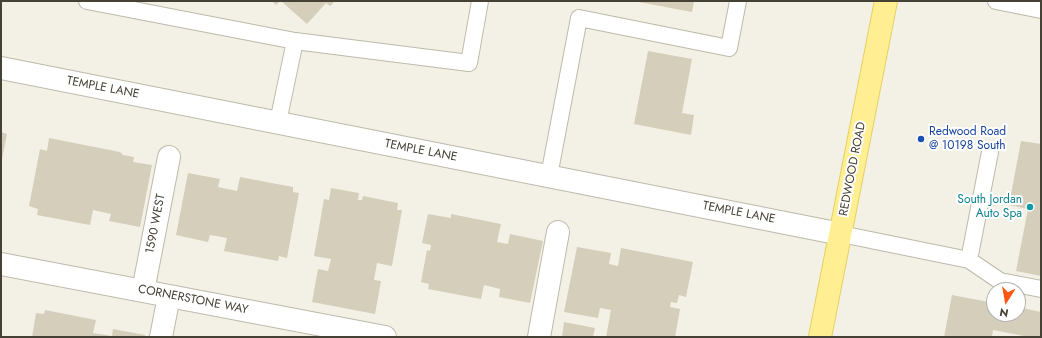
<!DOCTYPE html>
<style>
body{margin:0}
#map{position:relative;width:1042px;height:338px;overflow:hidden;background:#f3f1e5;font-family:Jost,sans-serif}
canvas{display:block}
.frame{position:absolute;inset:0;border:2px solid #464135;pointer-events:none}
.north{position:absolute;left:986px;top:282px;width:40px;height:40px;box-sizing:border-box;background:#fff;border:1px solid #b5b3ae;border-radius:50%;rotate:191deg;font-size:11px;font-weight:700;line-height:16px;text-align:center;color:#464135}
.north::after{content:'';display:block;margin:auto;width:14px;height:18px;background:#fe5511;clip-path:polygon(50% 0,100% 100%,50% 72%,0 100%)}
</style>
<div id="map">
<canvas width="1042" height="338"></canvas>
<div class="frame"></div>
<div class="north">N</div>
</div>
<script>
const g = document.querySelector('canvas').getContext('2d');
g.lineJoin = 'round';
function paint(path, color) {
  g.fillStyle = color;
  g.fill(path, 'evenodd');
}
function stroke(path, color, width, dash) {
  g.strokeStyle = color;
  g.lineWidth = width;
  g.lineCap = dash ? 'butt' : 'round';
  g.setLineDash(dash || []);
  g.stroke(path);
}
function label(font, color, halo, rows, align = 'center') {
  g.font = font + ' Jost,sans-serif';
  g.lineWidth = 4;
  g.setLineDash([]);
  g.textBaseline = 'middle';
  g.strokeStyle = halo;
  g.fillStyle = color;
  for (const [text, x, y, turn = 0] of rows) {
    g.save();
    g.translate(x, y);
    g.rotate((+turn || 0) * Math.PI / 180);
    g.textAlign = isNaN(turn) ? turn : align;
    if (halo) g.strokeText(text, 0, 0);
    g.fillText(text, 0, 0);
    g.restore();
  }
}
const building = new Path2D(`
 M 272,1 L 280,1 L 276,5 Z
 M 281,1 L 335,1 L 330,6 L 326,3 L 307,24 Z
 M 640,1 L 694,1 L 692,12 L 639,2 Z
 M 648,51 L 692,59 L 682,113 L 694,115 L 691,135 L 634,124 Z
 M 1,132 L 7,134 L 2,159 L 1,159 Z
 M 49,138 L 120,152 L 123,155 L 134,157 L 133,162 L 152,165 L 140,227 L 109,221 L 111,214 L 93,210 L 90,225 L 37,215 L 38,209 L 29,206 L 40,149 L 47,151 Z
 M 1021,141 L 1041,144 L 1041,276 L 1016,271 L 1028,209 L 1009,205 Z
 M 188,173 L 220,179 L 218,187 L 237,191 L 240,177 L 293,187 L 293,192 L 299,193 L 287,258 L 279,256 L 278,261 L 224,251 L 227,238 L 210,235 L 208,242 L 176,235 Z
 M 331,188 L 359,193 L 358,200 L 362,200 L 363,196 L 398,203 L 397,210 L 402,210 L 392,266 L 377,263 L 374,280 L 381,281 L 375,314 L 312,302 L 318,269 L 328,271 L 331,259 L 314,256 L 324,199 L 329,200 Z
 M 428,214 L 451,218 L 451,214 L 501,224 L 497,242 L 508,244 L 510,234 L 543,241 L 530,303 L 499,297 L 500,289 L 484,285 L 481,299 L 428,289 L 429,284 L 421,282 L 427,250 L 430,251 L 431,245 L 422,243 Z
 M 577,247 L 611,253 L 609,264 L 618,266 L 621,248 L 693,262 L 686,297 L 679,295 L 677,303 L 671,302 L 670,307 L 680,309 L 675,337 L 606,337 L 611,310 L 600,308 L 598,318 L 564,312 Z
 M 952,295 L 994,303 L 994,314 L 1018,314 L 1018,307 L 1041,312 L 1041,337 L 1029,337 L 993,330 L 992,337 L 944,337 Z
 M 45,310 L 96,320 L 93,333 L 112,336 L 113,329 L 145,335 L 145,337 L 32,337 L 36,313 L 44,314 Z
 M 564,322 L 595,328 L 593,337 L 562,337 Z`);
const service = new Path2D(`
 M 87,1 L 295,41 L 469,63 L 480,1
 M 996,1 L 1041,10
 M 278,122 L 295,41
 M 549,176 L 579,18 L 729,48 L 738,1
 M 841,234 L 969,260 L 1000,281 L 1041,289
 M 969,260 L 990,152`);
const minor = new Path2D(`
 M 1,68 L 841,234
 M 1,264 L 385,337
 M 143,291 L 169,157
 M 161,337 L 169,296
 M 539,337 L 558,232`);
const primary = new Path2D(`
 M 820,337 L 886,1`);
const markers = [
 [921,139,4,"#1a4fb4"],
 [1030,207,4,"#0f9aa8"]
];
const streetNames = [
 ["TEMPLE LANE",103,88,11],
 ["TEMPLE LANE",421,151,11],
 ["REDWOOD ROAD",853,169,-79],
 ["TEMPLE LANE",739,213,11],
 ["1590 WEST",156,224,-79],
 ["CORNERSTONE WAY",193,300,11]
];
const transitNames = [
 ["Redwood Road",929,132],
 ["@ 10198 South",929,146]
];
const cultureNames = [
 ["South Jordan",1022,200],
 ["Auto Spa",1022,214]
];
paint(building, '#d5cebb');
stroke(service, '#bfbaa8', 18);
stroke(minor, '#bfbaa8', 24);
stroke(primary, '#e6d061', 24);
stroke(service, '#fff', 16);
stroke(minor, '#fff', 22);
stroke(primary, '#ffef92', 22);
for (const [x, y, r, color] of markers) {
  const dot = new Path2D();
  dot.arc(x, y, r, 0, 2 * Math.PI);
  g.fillStyle = color;
  g.fill(dot);
  stroke(dot, '#fff', 1.5);
}
label('12px', '#464135', '#fff', streetNames);
label('12px', '#164399', '#fff', transitNames, 'left');
label('12px', '#0d838f', '#fff', cultureNames, 'right');
</script>
